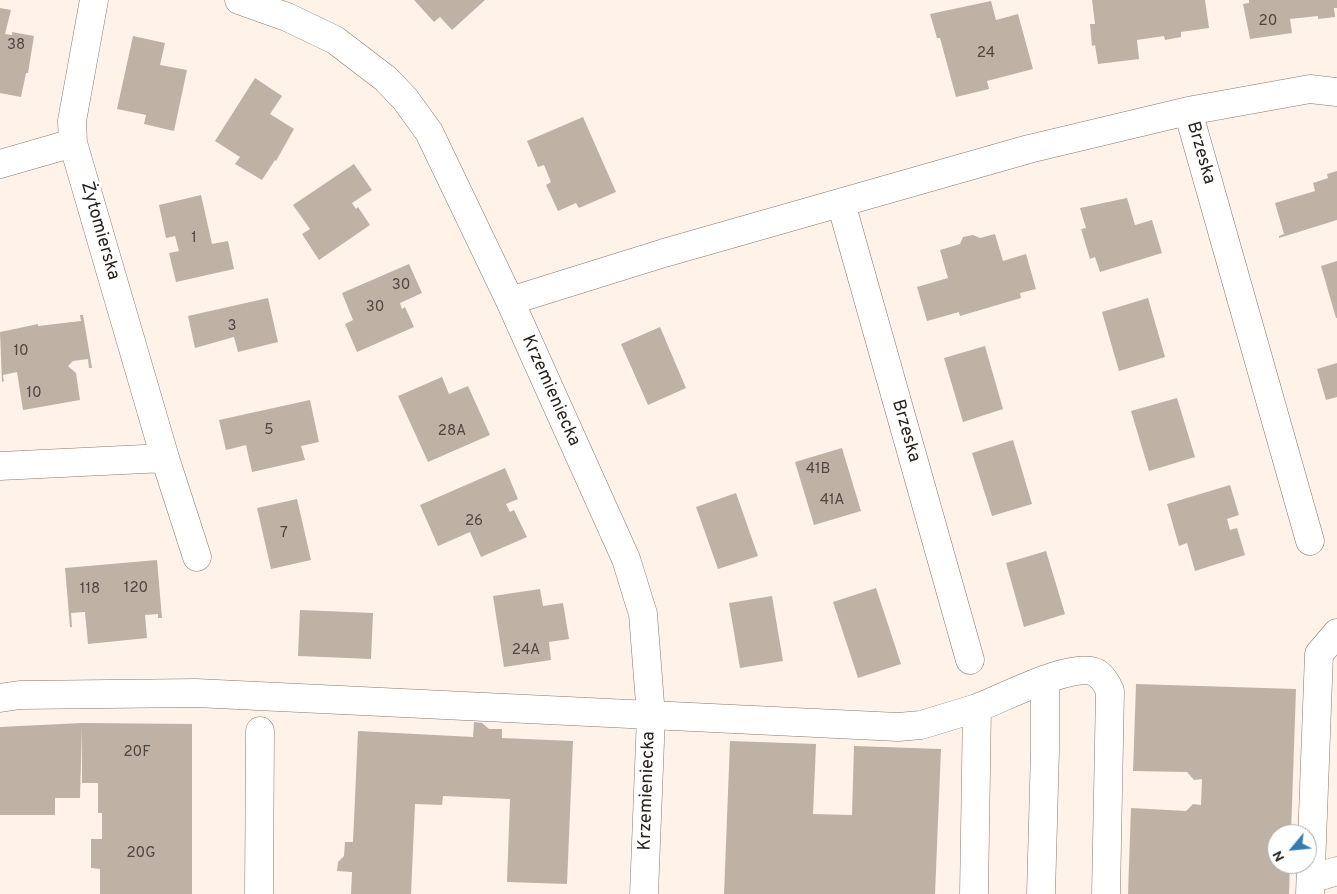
<!DOCTYPE html>
<meta charset="utf-8">
<style>
body{margin:0}
#map{position:relative;width:1337px;height:894px;overflow:hidden;background:#fff2e8;font-family:Overpass,sans-serif}
canvas{display:block}
.north{position:absolute;left:1267px;top:824px;width:50px;height:50px;box-sizing:border-box;background:#fff;border:1px solid #a9a7a5;border-radius:50%;rotate:242deg;font-size:14px;font-weight:700;line-height:20px;text-align:center;color:#28231e}
.north::after{content:'';display:block;margin:auto;width:18px;height:22px;background:#367cb1;clip-path:polygon(50% 0,100% 100%,50% 72%,0 100%)}
</style>
<div id="map">
<canvas width="1337" height="894"></canvas>
<div class="north">N</div>
</div>
<script>
const g = document.querySelector('canvas').getContext('2d');
g.lineJoin = 'round';
function paint(path, color) {
  g.fillStyle = color;
  g.fill(path, 'evenodd');
}
function stroke(path, color, width, dash) {
  g.strokeStyle = color;
  g.lineWidth = width;
  g.lineCap = dash ? 'butt' : 'round';
  g.setLineDash(dash || []);
  g.stroke(path);
}
function label(font, color, halo, rows, align = 'center') {
  g.font = font + ' Overpass,sans-serif';
  g.lineWidth = 5;
  g.setLineDash([]);
  g.textBaseline = 'middle';
  g.strokeStyle = halo;
  g.fillStyle = color;
  for (const [text, x, y, turn = 0] of rows) {
    g.save();
    g.translate(x, y);
    g.rotate((+turn || 0) * Math.PI / 180);
    g.textAlign = isNaN(turn) ? turn : align;
    if (halo) g.strokeText(text, 0, 0);
    g.fillText(text, 0, 0);
    g.restore();
  }
}
const building = new Path2D(`
 M 414,0 L 485,0 L 452,30 L 440,17 L 434,22 Z
 M 1092,0 L 1205,0 L 1209,28 L 1181,32 L 1181,37 L 1165,40 L 1164,36 L 1137,40 L 1139,59 L 1098,64 L 1095,45 L 1092,46 L 1090,24 L 1095,24 Z
 M 1249,0 L 1337,0 L 1337,8 L 1334,8 L 1335,17 L 1318,19 L 1318,16 L 1290,19 L 1292,33 L 1250,39 L 1243,4 L 1249,3 Z
 M 991,1 L 996,20 L 1018,14 L 1033,69 L 987,81 L 989,89 L 956,97 L 940,38 L 937,38 L 930,14 Z
 M 0,8 L 11,10 L 5,34 L 12,35 L 12,32 L 34,36 L 28,73 L 26,73 L 21,97 L 0,93 Z
 M 133,36 L 165,43 L 160,65 L 187,70 L 174,131 L 144,124 L 146,115 L 117,109 Z
 M 255,78 L 282,96 L 270,114 L 294,129 L 276,161 L 275,160 L 262,180 L 235,164 L 240,157 L 215,141 Z
 M 583,117 L 616,192 L 579,208 L 576,203 L 558,211 L 546,185 L 551,182 L 544,165 L 538,167 L 527,141 Z
 M 354,164 L 372,190 L 352,203 L 356,209 L 358,207 L 370,225 L 319,260 L 302,234 L 310,229 L 293,205 Z
 M 1337,171 L 1337,220 L 1279,238 L 1279,236 L 1284,234 L 1275,203 L 1315,191 L 1313,183 L 1328,178 L 1327,174 Z
 M 201,195 L 212,244 L 228,241 L 234,269 L 176,282 L 169,253 L 179,251 L 175,236 L 166,238 L 159,205 Z
 M 1127,198 L 1135,225 L 1152,220 L 1162,253 L 1100,272 L 1095,257 L 1090,259 L 1081,229 L 1086,228 L 1080,208 Z
 M 995,234 L 1003,261 L 1026,254 L 1036,289 L 1020,293 L 1021,298 L 960,316 L 959,312 L 927,321 L 917,287 L 948,278 L 940,250 L 960,244 L 963,237 L 973,235 L 980,238 Z
 M 1337,261 L 1337,318 L 1336,318 L 1321,266 Z
 M 409,264 L 422,293 L 400,303 L 402,309 L 405,307 L 414,327 L 357,352 L 345,324 L 353,320 L 342,293 Z
 M 268,298 L 278,342 L 238,352 L 234,337 L 195,348 L 188,316 Z
 M 1148,298 L 1165,357 L 1119,371 L 1102,312 Z
 M 80,315 L 83,315 L 92,368 L 89,368 L 88,359 L 73,361 L 68,366 L 76,373 L 80,400 L 23,410 L 17,372 L 3,375 L 4,381 L 2,382 L 0,332 L 38,324 L 38,326 L 81,321 Z
 M 660,327 L 686,388 L 648,405 L 621,344 Z
 M 985,346 L 1003,409 L 963,422 L 944,358 Z
 M 1337,363 L 1337,397 L 1326,400 L 1317,369 Z
 M 442,377 L 449,394 L 468,386 L 490,435 L 428,462 L 398,396 Z
 M 1177,398 L 1195,457 L 1149,471 L 1131,411 Z
 M 310,400 L 319,442 L 301,446 L 305,460 L 252,472 L 246,445 L 226,450 L 219,420 Z
 M 1013,440 L 1032,504 L 992,516 L 972,453 Z
 M 842,448 L 861,511 L 814,525 L 795,462 Z
 M 505,468 L 518,499 L 506,504 L 510,512 L 514,510 L 527,537 L 481,557 L 470,532 L 438,546 L 420,505 Z
 M 1230,485 L 1239,515 L 1227,519 L 1230,530 L 1237,528 L 1245,555 L 1195,571 L 1187,543 L 1179,546 L 1167,504 Z
 M 736,493 L 758,556 L 718,569 L 696,507 Z
 M 297,499 L 311,560 L 271,569 L 257,508 Z
 M 1046,551 L 1065,614 L 1024,627 L 1006,563 Z
 M 157,560 L 162,618 L 158,618 L 158,614 L 145,615 L 147,638 L 88,644 L 85,612 L 71,613 L 72,627 L 70,627 L 65,568 Z
 M 876,588 L 901,664 L 858,678 L 833,602 Z
 M 540,589 L 543,606 L 563,603 L 569,639 L 549,642 L 551,660 L 504,667 L 493,596 Z
 M 772,596 L 783,661 L 740,668 L 729,603 Z
 M 300,610 L 373,613 L 371,659 L 298,656 Z
 M 1136,684 L 1296,689 L 1291,834 L 1277,834 L 1277,864 L 1290,864 L 1289,894 L 1128,894 L 1131,808 L 1186,811 L 1193,804 L 1201,805 L 1202,779 L 1194,780 L 1187,772 L 1133,771 Z
 M 474,722 L 482,723 L 489,729 L 502,729 L 502,738 L 573,741 L 567,884 L 507,882 L 510,799 L 443,796 L 442,805 L 415,804 L 411,894 L 351,894 L 352,872 L 337,871 L 338,862 L 344,856 L 345,842 L 353,842 L 358,731 L 473,737 Z
 M 82,723 L 192,724 L 192,894 L 100,894 L 100,869 L 91,868 L 91,839 L 102,839 L 102,813 L 98,813 L 98,783 L 82,783 L 82,727 L 80,798 L 55,798 L 55,815 L 0,815 L 0,727 Z
 M 730,741 L 816,744 L 813,814 L 852,815 L 854,746 L 941,749 L 935,894 L 724,894 Z`);
const minor = new Path2D(`
 M 94,0 L 72,121 L 73,143 L 165,458 L 197,557
 M 239,0 L 287,17 L 335,40 L 386,79 L 405,99 L 429,132 L 510,301 L 626,559 L 643,614 L 651,716 L 644,894
 M 1188,111 L 1310,541
 M 0,164 L 73,143
 M 841,203 L 970,660
 M 510,301 L 664,253 L 1029,149 L 1188,111 L 1310,89 L 1337,92
 M 0,466 L 165,458
 M 0,698 L 20,695 L 196,693 L 898,727 L 921,725 L 977,708 L 974,894
 M 977,708 C 1002,699 1073,660 1097,673 C 1104,678 1107,684 1110,691 L 1106,894
 M 1311,879 L 1337,871
 M 259,894 L 260,731
 M 1041,894 L 1045,750 L 1045,681
 M 1310,894 L 1319,654 L 1337,633`);
const numberNames = [
 ["20",1268,22],
 ["38",16,46],
 ["24",986,54],
 ["1",194,239],
 ["30",401,286],
 ["30",375,308],
 ["3",232,327],
 ["10",21,352],
 ["10",34,394],
 ["5",269,431],
 ["28A",452,432],
 ["41B",818,470],
 ["41A",832,501],
 ["26",474,522],
 ["7",284,534],
 ["120",136,589],
 ["118",90,590],
 ["24A",526,651],
 ["20F",137,753],
 ["20G",141,854]
];
const streetNames = [
 ["Brzeska",1200,153,74],
 ["Żytomierska",99,231,74],
 ["Krzemieniecka",550,391,66],
 ["Brzeska",905,431,74],
 ["Krzemieniecka",648,791,-88]
];
paint(building, '#c0b1a5');
stroke(minor, '#87796d', 29);
stroke(minor, '#fff', 28);
label('15px', '#4e4640', null, numberNames);
label('18px', '#28231e', '#fff', streetNames);
</script>
